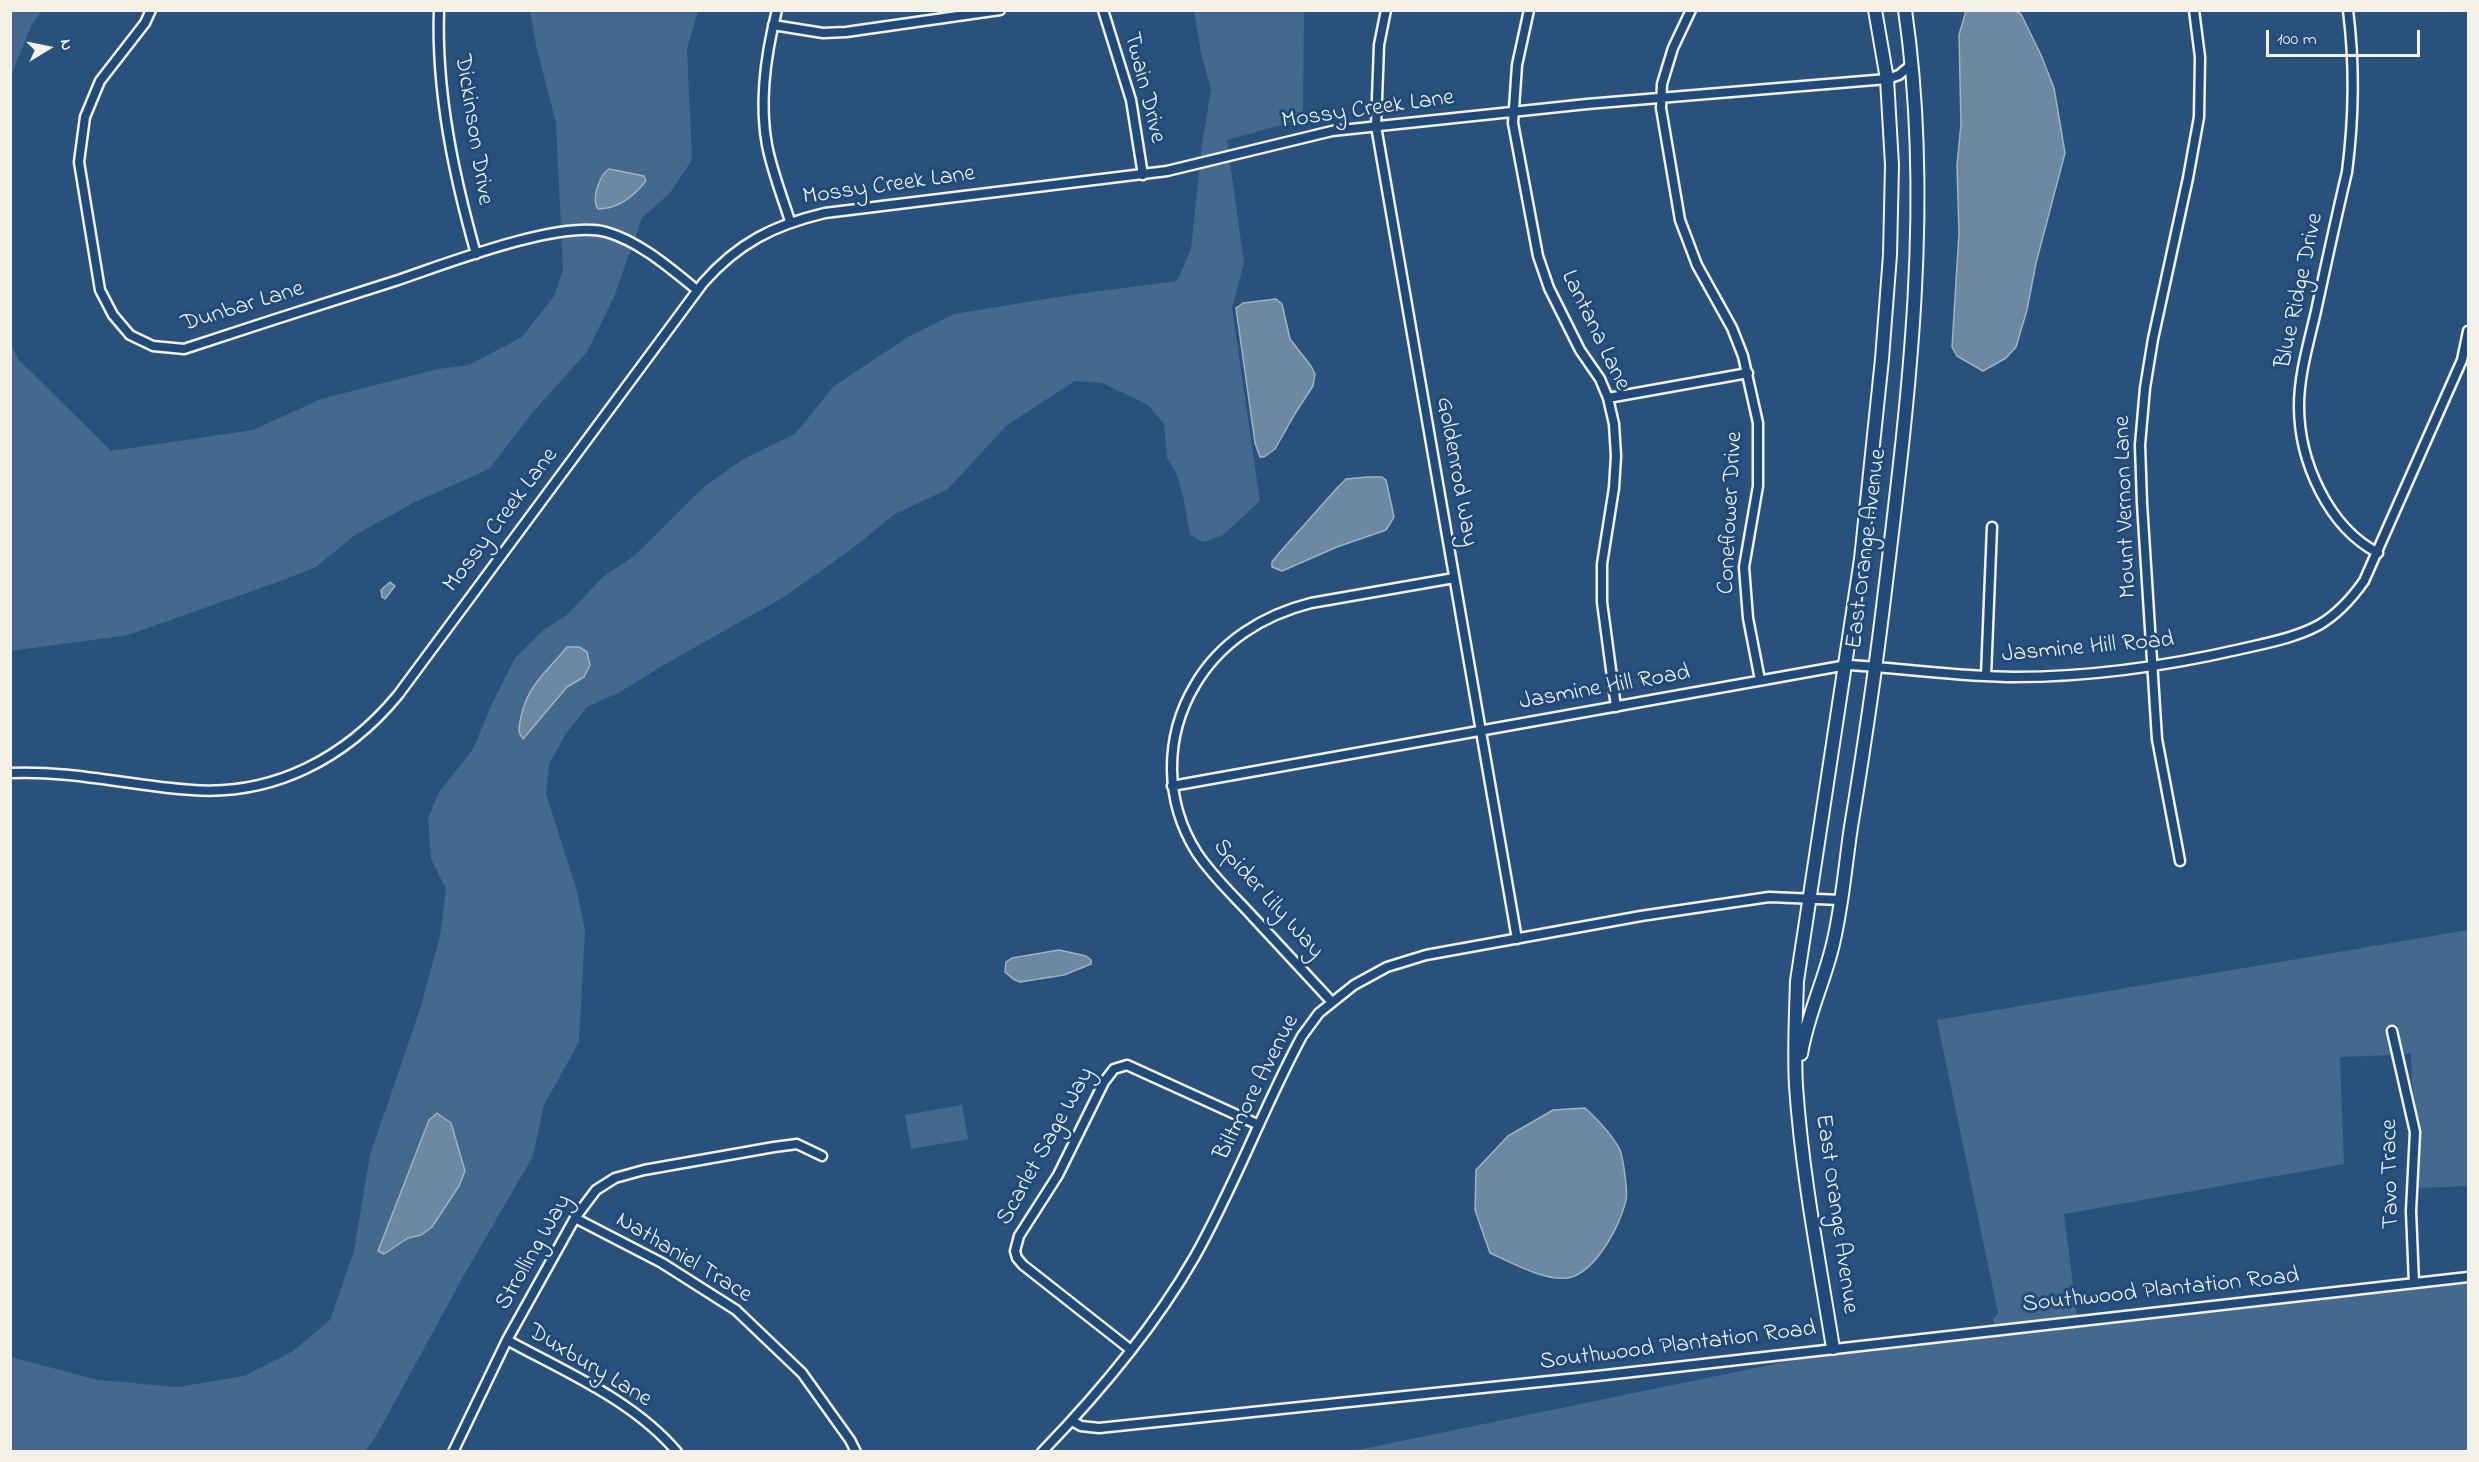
<!DOCTYPE html>
<style>
body{margin:0}
#map{position:relative;width:2479px;height:1462px;overflow:hidden;background:#28517e;font-family:"Indie Flower",sans-serif}
canvas{display:block}
.frame{position:absolute;inset:0;border:12px solid #f4f1e8;pointer-events:none}
.north{position:absolute;left:18px;top:18px;width:60px;height:60px;-webkit-text-stroke:4px #1f4a7a;paint-order:stroke;rotate:80deg;font-size:16px;font-weight:700;line-height:24px;text-align:center;color:#f4f1e8}
.north::after{content:'';display:block;margin:auto;width:21px;height:27px;background:#f4f1e8;clip-path:polygon(50% 0,100% 100%,50% 72%,0 100%)}
.scale{position:absolute;left:2266px;top:30px;width:154px;height:27px;box-sizing:border-box;border:3px solid #f4f1e8;border-top:0;padding-left:8px;font-size:18px;line-height:21px;white-space:nowrap;color:#f4f1e8;-webkit-text-stroke:4px #1f4a7a;paint-order:stroke}
</style>
<div id="map">
<canvas width="2479" height="1462"></canvas>
<div class="frame"></div>
<div class="north">N</div>
<div class="scale">100 m</div>
</div>
<script>
const g = document.querySelector('canvas').getContext('2d');
g.lineJoin = 'round';
function paint(path, color) {
  g.fillStyle = color;
  g.fill(path, 'evenodd');
}
function stroke(path, color, width, dash) {
  g.strokeStyle = color;
  g.lineWidth = width;
  g.lineCap = dash ? 'butt' : 'round';
  g.setLineDash(dash || []);
  g.stroke(path);
}
function label(font, color, halo, rows, align = 'center') {
  g.font = font + ' "Indie Flower",sans-serif';
  g.lineWidth = 6;
  g.setLineDash([]);
  g.textBaseline = 'middle';
  g.strokeStyle = halo;
  g.fillStyle = color;
  for (const [text, x, y, turn = 0] of rows) {
    g.save();
    g.translate(x, y);
    g.rotate((+turn || 0) * Math.PI / 180);
    g.textAlign = isNaN(turn) ? turn : align;
    if (halo) g.strokeText(text, 0, 0);
    g.fillText(text, 0, 0);
    g.restore();
  }
}
const green = new Path2D(`
 M 11,10 L 42,11 L 32,24 L 11,76 Z
 M 530,11 L 698,11 L 687,49 L 692,160 L 670,193 L 642,218 L 614,297 L 587,352 L 533,412 L 489,469 L 415,502 L 355,535 L 316,567 L 278,582 L 128,635 L 11,651 L 10,342 L 18,359 L 111,451 L 253,430 L 321,399 L 438,369 L 469,365 L 522,337 L 554,296 L 563,270 L 556,123 L 536,45 Z
 M 1194,11 L 1304,11 L 1303,119 L 1227,140 L 1244,263 L 1232,308 L 1260,501 L 1223,535 L 1204,542 L 1190,535 L 1184,500 L 1177,475 L 1167,458 L 1164,424 L 1148,405 L 1102,383 L 1075,381 L 1007,425 L 948,489 L 895,514 L 853,548 L 784,597 L 662,666 L 620,692 L 587,707 L 565,735 L 549,765 L 546,794 L 577,891 L 585,931 L 579,1042 L 544,1105 L 533,1156 L 463,1277 L 375,1438 L 365,1451 L 11,1452 L 11,1357 L 98,1380 L 178,1387 L 244,1376 L 293,1351 L 330,1320 L 354,1251 L 370,1155 L 420,1009 L 440,936 L 446,889 L 431,859 L 428,818 L 439,792 L 473,749 L 492,704 L 515,658 L 542,631 L 567,615 L 604,576 L 634,556 L 704,487 L 743,459 L 795,434 L 834,386 L 908,337 L 954,314 L 1077,294 L 1177,281 L 1191,249 L 1202,145 L 1211,89 L 1201,53 Z
 M 2468,930 L 2468,1186 L 2418,1188 L 2421,1132 L 2412,1084 L 2411,1054 L 2404,1054 L 2397,1025 L 2386,1027 L 2392,1055 L 2340,1057 L 2344,1164 L 2064,1214 L 2077,1316 L 1994,1325 L 1993,1319 L 1998,1313 L 1937,1020 Z
 M 962,1105 L 968,1139 L 911,1149 L 905,1115 Z
 M 2468,1282 L 2468,1451 L 1348,1452 L 1818,1355 Z`);
const water = new Path2D(`
 M 1966,11 L 2015,11 L 2021,14 L 2041,55 L 2054,88 L 2065,153 L 2036,263 L 2027,310 L 2016,347 L 2006,358 L 1983,371 L 1957,356 L 1952,347 L 1959,233 L 1957,165 L 1961,124 L 1959,35 Z
 M 609,169 L 644,176 L 646,181 C 634,196 617,209 598,209 C 591,199 599,176 609,169 Z
 M 1276,299 L 1282,304 L 1290,339 L 1311,366 L 1315,374 L 1313,386 L 1296,412 L 1275,449 L 1264,457 L 1260,457 L 1255,443 L 1236,308 L 1243,303 Z
 M 1367,477 L 1382,477 L 1386,480 L 1394,517 L 1386,530 L 1337,547 L 1282,571 L 1272,567 L 1272,562 L 1280,552 L 1338,487 L 1346,479 Z
 M 390,582 L 395,586 L 385,599 L 382,597 L 381,590 Z
 M 567,647 L 579,647 L 587,652 L 590,665 L 584,677 L 567,687 L 523,739 C 517,732 519,727 521,717 C 528,684 547,672 567,647 Z
 M 1059,950 L 1086,956 L 1091,960 L 1091,964 L 1064,975 L 1020,982 L 1013,979 L 1005,972 L 1006,962 L 1012,958 Z
 M 1585,1108 C 1598,1120 1612,1134 1620,1150 C 1623,1157 1628,1192 1626,1200 C 1620,1225 1598,1268 1572,1277 C 1549,1284 1510,1262 1490,1253 L 1475,1210 L 1476,1170 L 1508,1136 L 1553,1110 Z
 M 437,1113 L 451,1123 L 465,1171 L 459,1186 L 432,1227 L 421,1235 L 408,1238 L 384,1254 L 378,1251 L 429,1120 Z`);
const street = new Path2D(`
 M 151,10 L 145,23 L 100,81 L 85,117 L 79,162 L 100,290 L 113,315 L 130,335 L 153,346 L 184,349 C 254,326 325,303 395,281 C 443,265 560,219 606,232 C 639,241 671,269 697,290
 M 439,10 C 436,92 454,176 476,254
 M 777,10 C 766,53 759,102 767,145 C 772,171 782,196 790,221
 M 1103,10 L 1131,100 L 1143,175
 M 1386,10 L 1379,45 L 1376,126 L 1517,939
 M 1529,10 L 1517,65 L 1513,123 L 1538,256 L 1549,288 L 1580,350 L 1600,379 L 1608,398 L 1614,424 L 1616,456 L 1614,488 L 1602,564 L 1602,602 L 1616,707
 M 1691,10 L 1673,48 L 1662,84 L 1661,108 L 1680,220 L 1697,265 L 1732,328 L 1743,356 L 1758,423 L 1758,486 L 1744,567 L 1748,618 L 1760,680
 M 2348,10 C 2355,65 2354,118 2347,172 C 2336,218 2326,265 2316,311 C 2309,342 2299,374 2299,406 C 2299,461 2328,527 2378,553
 M 773,25 L 823,33 L 846,32 L 1000,10
 M 1608,398 L 1748,373
 M 1986,676 L 1992,527
 M 10,773 C 72,770 131,786 192,790 C 274,796 346,758 398,695 L 703,283 C 738,243 774,225 825,213 L 1167,171 L 1332,131 L 1587,104 L 1887,79 L 1899,75 L 1912,64
 M 1172,786 L 1847,665 C 1903,668 1959,677 2015,677 C 2091,677 2167,666 2241,649 C 2267,643 2295,638 2319,625 C 2338,614 2352,598 2364,581 L 2462,360 L 2468,331
 M 2180,861 L 2157,739 L 2142,503 L 2140,445 L 2145,388 L 2153,339 L 2188,178 L 2199,117 L 2200,57 L 2194,10
 M 1331,1001 C 1306,974 1280,946 1254,918 C 1235,897 1213,877 1197,853 C 1164,801 1164,737 1195,685 C 1220,642 1263,615 1311,603 L 1454,578
 M 2392,1031 L 2415,1132 L 2411,1211 L 2414,1283
 M 575,1218 L 662,1263 L 736,1310 L 802,1373 L 850,1440 L 856,1452
 M 507,1340 C 565,1372 633,1400 677,1452
 M 1131,1350 L 1023,1265 L 1017,1258 L 1015,1251 L 1019,1236 L 1058,1175 L 1104,1082 L 1114,1069 L 1127,1065 L 1259,1125
 M 1072,1421 L 1081,1426 L 1099,1428 L 1597,1376 L 2468,1277
 M 453,1452 L 507,1340 L 575,1218 L 596,1190 L 615,1178 L 644,1170 L 774,1147 L 797,1144 L 822,1156
 M 1042,1452 C 1099,1393 1153,1329 1194,1258 C 1235,1186 1263,1108 1302,1036 L 1319,1013 L 1354,985 L 1387,967 L 1426,955 L 1641,916 L 1769,897 L 1840,900`);
const secondary = new Path2D(`
 M 1801,1054 C 1807,1017 1823,984 1832,948 C 1842,909 1845,867 1851,827 C 1863,754 1874,681 1883,607 C 1907,409 1934,209 1905,10
 M 1833,1348 C 1819,1261 1802,1174 1796,1086 C 1794,1051 1796,1016 1797,981 L 1861,559 L 1882,359 L 1890,255 L 1892,165 L 1887,79 L 1875,10`);
const streetNames = [
 ["Twain Drive",1143,88,76],
 ["Mossy Creek Lane",1368,111,-8],
 ["Dickinson Drive",472,130,81],
 ["Mossy Creek Lane",889,187,-8],
 ["Blue Ridge Drive",2301,291,-78],
 ["Dunbar Lane",243,308,-17],
 ["Lantana Lane",1594,331,64],
 ["Goldenrod Way",1455,472,80],
 ["Mount Vernon Lane",2127,507,-92],
 ["Coneflower Drive",1732,513,-87],
 ["Mossy Creek Lane",502,521,-53],
 ["East Orange Avenue",1868,549,-83],
 ["Jasmine Hill Road",2088,649,-5],
 ["Jasmine Hill Road",1605,689,-10],
 ["Spider Lily Way",1267,900,48],
 ["Biltmore Avenue",1258,1088,-63],
 ["Scarlet Sage Way",1047,1147,-61],
 ["Tavo Trace",2392,1174,-91],
 ["East Orange Avenue",1835,1214,82],
 ["Strolling Way",535,1253,-60],
 ["Nathaniel Trace",683,1259,31],
 ["Southwood Plantation Road",2161,1292,-6],
 ["Southwood Plantation Road",1678,1347,-7],
 ["Duxbury Lane",589,1367,31]
];
paint(green, '#45688e');
paint(water, '#6e88a2');
stroke(water, '#a4b2be', 1.5);
stroke(street, '#f4f1e8', 13);
stroke(secondary, '#f4f1e8', 16);
stroke(street, '#1f4a7a', 8);
stroke(secondary, '#1f4a7a', 12);
label('24px', '#f4f1e8', '#1f4a7a', streetNames);
</script>
